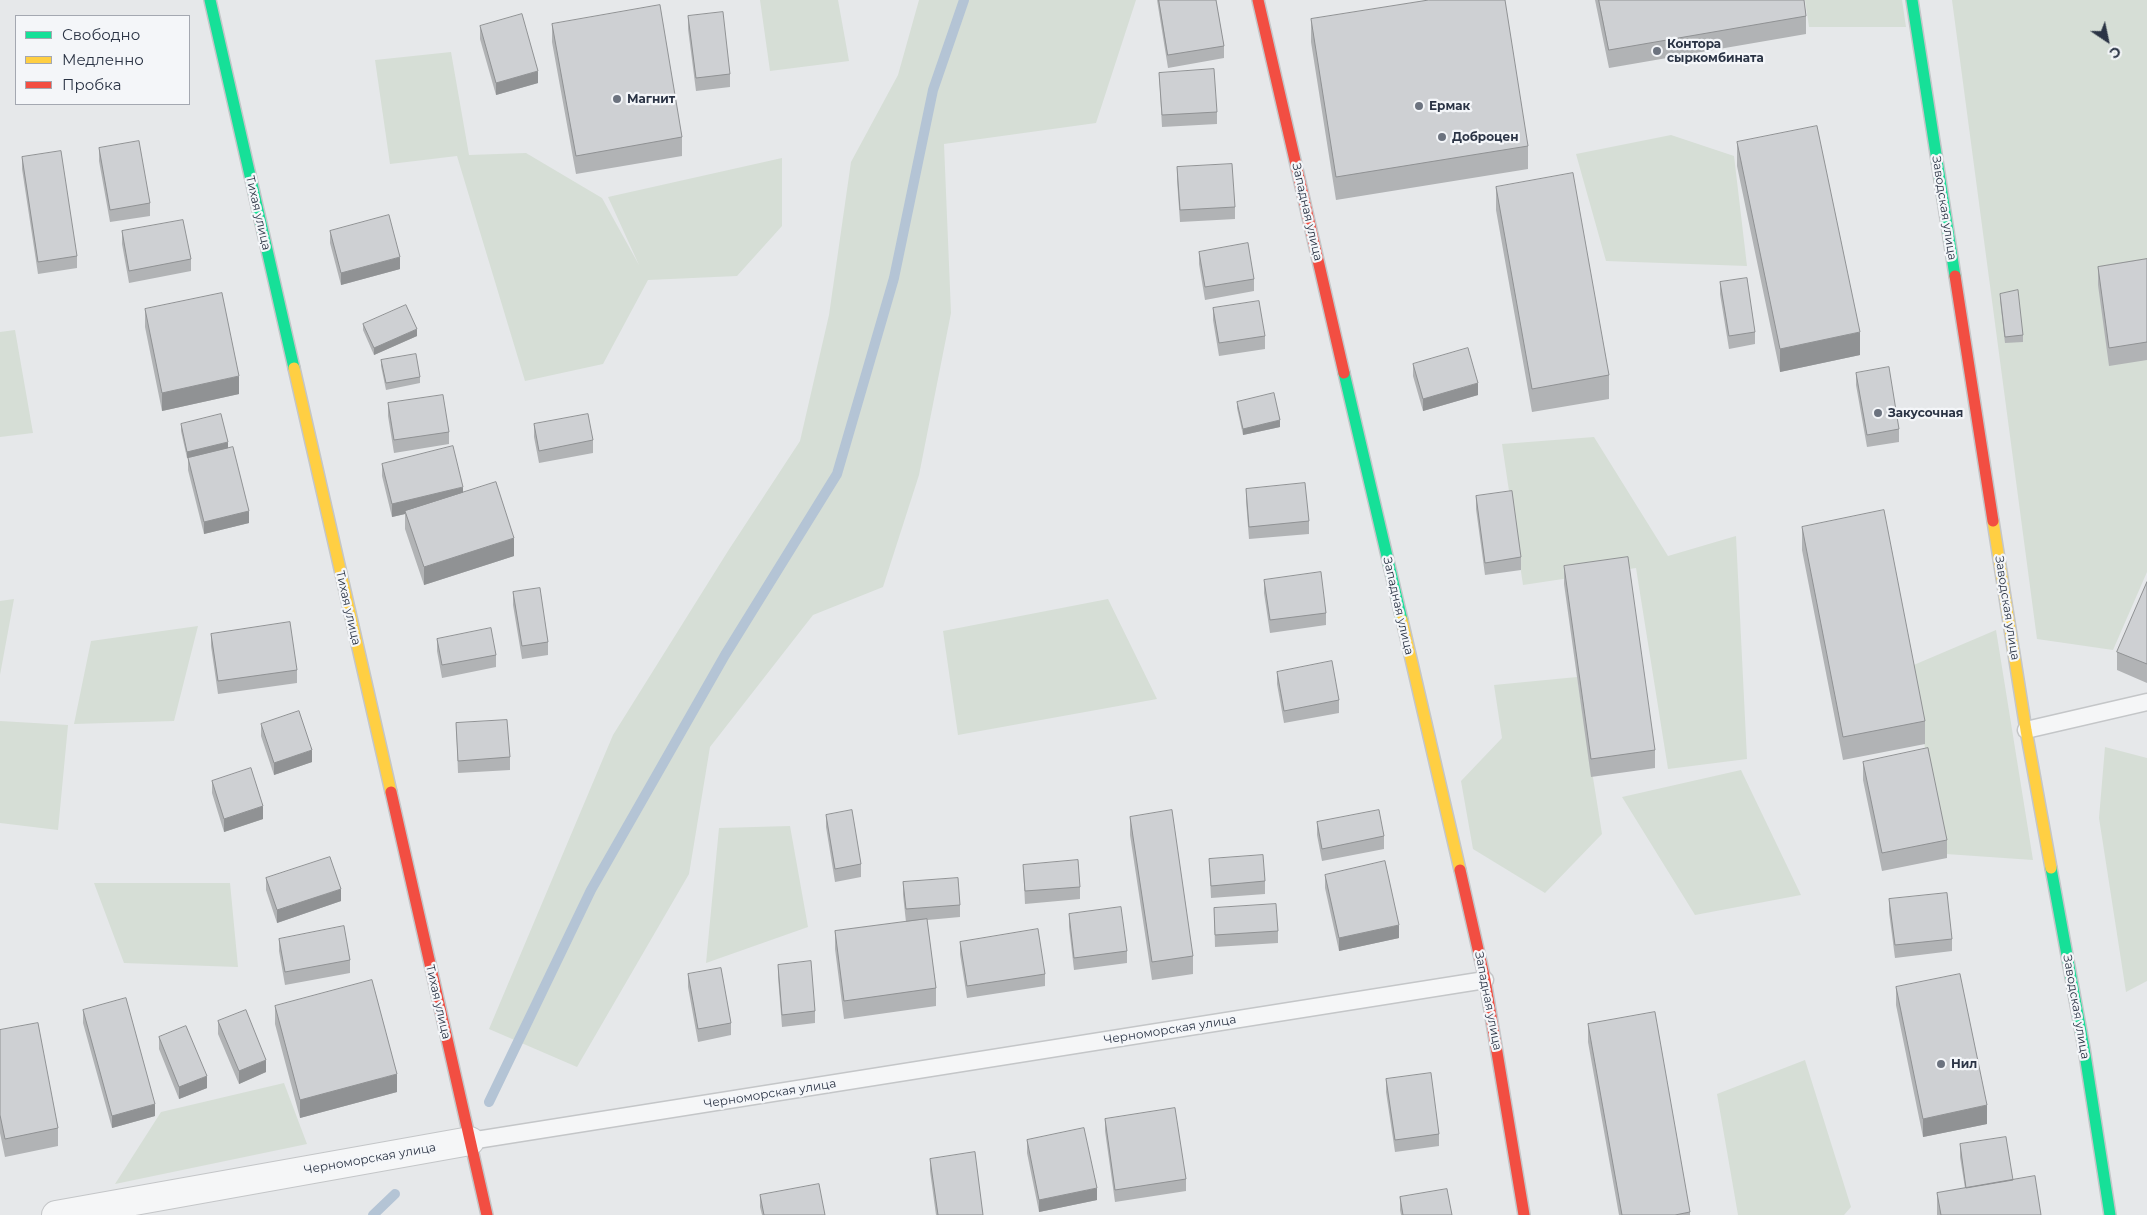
<!DOCTYPE html>
<meta charset="utf-8">
<style>
body{margin:0}
#map{position:relative;width:2147px;height:1215px;overflow:hidden;background:#e6e8ea;font-family:Montserrat,sans-serif}
canvas{display:block}
.legend{position:absolute;left:15px;top:15px;width:175px;height:90px;box-sizing:border-box;background:#f4f6f9;border:1px solid #a4a8b1;margin:0;padding:6px 9px;list-style:none;font-size:15px;color:#2b3445}
.legend li{display:flex;align-items:center;gap:10px;height:25px}
.legend b{width:25px;border:1px solid #a4a8b1}
.north{position:absolute;left:2082px;top:15px;width:50px;height:50px;-webkit-text-stroke:4px #f4f6f9;paint-order:stroke;rotate:146deg;font-size:14px;font-weight:700;line-height:20px;text-align:center;color:#2b3445}
.north::after{content:'';display:block;margin:auto;width:18px;height:22px;background:#2b3445;clip-path:polygon(50% 0,100% 100%,50% 72%,0 100%)}
</style>
<div id="map">
<canvas width="2147" height="1215"></canvas>
<ul class="legend">
<li><b style="height:6px;background:#16e098"></b>Свободно</li>
<li><b style="height:6px;background:#ffcf43"></b>Медленно</li>
<li><b style="height:6px;background:#f24e42"></b>Пробка</li>
</ul>
<div class="north">С</div>
</div>
<script>
const g = document.querySelector('canvas').getContext('2d');
g.lineJoin = 'round';
function paint(path, color) {
  g.fillStyle = color;
  g.fill(path, 'evenodd');
}
function stroke(path, color, width, dash) {
  g.strokeStyle = color;
  g.lineWidth = width;
  g.lineCap = dash ? 'butt' : 'round';
  g.setLineDash(dash || []);
  g.stroke(path);
}
function label(font, color, halo, rows, align = 'center') {
  g.font = font + ' Montserrat,sans-serif';
  g.lineWidth = 4.5;
  g.setLineDash([]);
  g.textBaseline = 'middle';
  g.strokeStyle = halo;
  g.fillStyle = color;
  for (const [text, x, y, turn = 0] of rows) {
    g.save();
    g.translate(x, y);
    g.rotate((+turn || 0) * Math.PI / 180);
    g.textAlign = isNaN(turn) ? turn : align;
    if (halo) g.strokeText(text, 0, 0);
    g.fillText(text, 0, 0);
    g.restore();
  }
}
const green = new Path2D(`
 M 760,0 L 838,0 L 849,61 L 770,71 Z
 M 919,0 L 1136,0 L 1096,123 L 944,144 L 951,313 L 919,475 L 883,587 L 813,615 L 710,747 L 689,874 L 577,1067 L 489,1029 L 613,735 L 728,551 L 800,441 L 829,315 L 851,162 L 898,75 Z
 M 1805,0 L 1902,0 L 1906,27 L 1809,27 Z
 M 1952,0 L 2147,0 L 2147,572 L 2113,650 L 2037,639 Z
 M 451,52 L 469,155 L 526,153 L 602,198 L 639,265 L 608,197 L 782,158 L 782,226 L 737,276 L 648,280 L 603,364 L 525,381 L 457,156 L 390,164 L 375,60 Z
 M 1671,135 L 1734,156 L 1747,266 L 1606,261 L 1576,154 Z
 M 15,330 L 33,433 L 0,437 L 0,332 Z
 M 1594,437 L 1668,556 L 1736,536 L 1747,759 L 1668,769 L 1636,568 L 1523,585 L 1502,444 Z
 M 14,599 L 0,675 L 0,601 Z
 M 1108,599 L 1157,699 L 958,735 L 943,631 Z
 M 198,626 L 174,721 L 74,724 L 91,641 Z
 M 1996,630 L 2033,860 L 1946,854 L 1909,667 Z
 M 1577,677 L 1602,834 L 1545,893 L 1473,849 L 1461,781 L 1502,738 L 1494,685 Z
 M 0,721 L 68,725 L 58,830 L 0,823 Z
 M 2105,747 L 2147,758 L 2147,981 L 2126,992 L 2099,818 Z
 M 1741,770 L 1801,895 L 1695,915 L 1622,797 Z
 M 790,826 L 808,927 L 706,963 L 719,828 Z
 M 94,883 L 230,883 L 238,967 L 124,963 Z
 M 1805,1060 L 1851,1207 L 1844,1215 L 1738,1215 L 1717,1094 Z
 M 284,1083 L 307,1144 L 115,1184 L 161,1112 Z`);
const stream = new Path2D(`
 M 489,1102 L 591,890 L 725,655 L 837,474 L 894,278 L 933,90 L 964,0
 M 373,1215 L 395,1194`);
const lane = new Path2D(`
 M 2026,730 L 2147,702
 M 470,1141 L 1485,980`);
const street = new Path2D(`
 M 56,1215 L 470,1141`);
const fast = new Path2D(`
 M 210,0 L 294,368
 M 1912,0 L 1955,276
 M 1344,373 L 1402,620
 M 2051,868 L 2084,1048 L 2110,1215`);
const slow = new Path2D(`
 M 294,368 L 391,792
 M 1993,521 L 2026,730 L 2051,868
 M 1402,620 L 1460,870`);
const jam = new Path2D(`
 M 1258,0 L 1344,373
 M 1955,276 L 1993,521
 M 391,792 L 487,1215
 M 1460,870 L 1485,980 L 1524,1215`);
const wall = new Path2D(`
 M 1157,0 L 1216,0 L 1224,46 L 1224,58 L 1168,68 Z
 M 1595,0 L 1804,0 L 1806,16 L 1806,34 L 1609,68 Z
 M 688,16 L 730,74 L 730,87 L 696,91 L 688,29 Z
 M 1311,19 L 1528,146 L 1528,169 L 1336,200 L 1311,42 Z
 M 552,24 L 682,137 L 682,156 L 576,174 L 552,42 Z
 M 480,26 L 538,83 L 496,95 L 480,39 Z
 M 1159,73 L 1217,112 L 1217,124 L 1162,127 Z
 M 1737,142 L 1860,355 L 1780,372 L 1737,166 Z
 M 99,148 L 150,203 L 150,216 L 110,222 L 99,161 Z
 M 22,157 L 77,256 L 77,268 L 38,274 L 22,169 Z
 M 1177,167 L 1235,207 L 1235,219 L 1180,222 L 1177,180 Z
 M 1496,187 L 1609,375 L 1609,399 L 1532,412 L 1496,210 Z
 M 122,231 L 191,259 L 191,271 L 129,283 L 122,244 Z
 M 330,231 L 400,269 L 341,285 L 330,243 Z
 M 1199,252 L 1254,279 L 1254,291 L 1205,300 L 1199,264 Z
 M 2147,259 L 2147,360 L 2109,366 L 2098,285 L 2098,267 Z
 M 1720,282 L 1755,332 L 1755,344 L 1729,349 L 1720,294 Z
 M 2000,294 L 2023,335 L 2023,342 L 2005,343 L 2000,300 Z
 M 1213,308 L 1265,336 L 1265,349 L 1219,356 L 1213,320 Z
 M 145,309 L 239,394 L 162,411 L 145,327 Z
 M 363,324 L 417,336 L 374,355 L 363,330 Z
 M 381,360 L 420,377 L 420,383 L 386,390 L 381,366 Z
 M 1413,364 L 1478,395 L 1423,411 L 1413,376 Z
 M 1856,373 L 1899,429 L 1899,442 L 1867,447 L 1856,385 Z
 M 1237,402 L 1280,427 L 1243,435 L 1237,408 Z
 M 388,403 L 449,432 L 449,444 L 394,453 L 388,416 Z
 M 181,424 L 228,448 L 249,523 L 204,534 L 188,470 L 188,458 L 202,455 L 187,458 L 181,431 Z
 M 534,424 L 593,440 L 593,453 L 539,463 L 534,437 Z
 M 382,464 L 463,492 L 514,556 L 424,585 L 405,529 L 405,514 L 392,517 L 382,476 Z
 M 1246,489 L 1309,521 L 1309,534 L 1249,539 L 1246,501 Z
 M 1476,496 L 1521,557 L 1521,570 L 1485,575 L 1476,509 Z
 M 1802,527 L 1925,721 L 1925,744 L 1843,760 L 1802,550 Z
 M 1564,566 L 1655,750 L 1655,768 L 1591,777 L 1564,584 Z
 M 1264,580 L 1326,613 L 1326,625 L 1270,633 L 1264,593 Z
 M 2147,582 L 2147,683 L 2117,670 L 2117,652 Z
 M 513,592 L 548,642 L 548,655 L 522,659 L 513,605 Z
 M 211,634 L 297,670 L 297,683 L 218,694 L 211,646 Z
 M 437,639 L 496,655 L 496,667 L 442,678 L 437,651 Z
 M 1277,672 L 1339,700 L 1339,713 L 1284,723 L 1277,684 Z
 M 456,723 L 510,757 L 510,770 L 458,773 Z
 M 261,724 L 312,762 L 274,775 L 261,736 Z
 M 1863,762 L 1947,840 L 1947,858 L 1882,871 L 1863,780 Z
 M 212,781 L 263,819 L 224,832 L 212,793 Z
 M 826,815 L 861,864 L 861,877 L 835,882 L 826,827 Z
 M 1130,817 L 1193,956 L 1193,974 L 1152,980 L 1130,835 Z
 M 1317,822 L 1384,836 L 1384,849 L 1322,861 L 1317,835 Z
 M 1209,859 L 1265,881 L 1265,894 L 1211,898 Z
 M 1023,865 L 1080,887 L 1080,899 L 1025,904 Z
 M 1325,875 L 1399,938 L 1339,951 L 1325,888 Z
 M 266,878 L 341,901 L 277,923 L 266,890 Z
 M 903,882 L 960,905 L 960,917 L 927,920 L 936,988 L 936,1006 L 844,1019 L 835,949 L 835,931 L 906,922 L 903,895 Z
 M 1889,899 L 1952,939 L 1952,951 L 1895,958 L 1889,912 Z
 M 1214,908 L 1278,931 L 1278,943 L 1215,947 Z
 M 1069,914 L 1127,951 L 1127,963 L 1074,970 L 1069,927 Z
 M 279,939 L 350,960 L 350,973 L 285,985 L 279,951 Z
 M 960,942 L 1045,974 L 1045,986 L 967,998 L 960,954 Z
 M 778,965 L 815,1011 L 815,1023 L 782,1027 L 778,977 Z
 M 688,974 L 731,1023 L 731,1035 L 698,1042 L 688,987 Z
 M 1896,987 L 1987,1124 L 1923,1137 L 1896,1005 Z
 M 275,1006 L 397,1092 L 300,1118 L 275,1024 Z
 M 83,1010 L 155,1116 L 112,1128 L 83,1023 Z
 M 218,1021 L 266,1072 L 239,1084 L 218,1034 Z
 M 1588,1024 L 1690,1212 L 1690,1215 L 1619,1215 L 1588,1042 Z
 M 0,1030 L 58,1128 L 58,1146 L 5,1157 L 0,1133 Z
 M 159,1037 L 207,1088 L 179,1099 L 159,1049 Z
 M 1386,1079 L 1439,1134 L 1439,1146 L 1395,1152 L 1386,1092 Z
 M 1105,1119 L 1186,1179 L 1186,1191 L 1115,1202 L 1105,1131 Z
 M 1027,1140 L 1097,1200 L 1039,1212 L 1027,1153 Z
 M 1960,1144 L 2013,1180 L 2041,1215 L 1937,1215 L 1937,1193 L 1965,1188 L 1960,1157 Z
 M 930,1159 L 983,1215 L 936,1215 L 930,1171 Z
 M 760,1195 L 825,1215 L 762,1215 L 760,1207 Z
 M 1400,1197 L 1452,1215 L 1401,1215 L 1400,1210 Z`);
const shadedWall = new Path2D(`
 M 538,71 L 538,83 L 496,95 L 496,83 Z
 M 400,257 L 400,269 L 341,285 L 341,273 Z
 M 417,329 L 417,336 L 374,355 L 374,348 Z
 M 1860,332 L 1860,355 L 1780,372 L 1780,349 Z
 M 239,376 L 239,394 L 162,411 L 162,393 Z
 M 1478,383 L 1478,395 L 1423,411 L 1423,399 Z
 M 1280,420 L 1280,427 L 1243,435 L 1243,429 Z
 M 228,442 L 228,448 L 187,458 L 187,452 Z
 M 463,487 L 463,500 L 405,511 L 405,514 L 392,517 L 392,504 Z
 M 249,511 L 249,523 L 204,534 L 204,522 Z
 M 514,538 L 514,556 L 424,585 L 424,567 Z
 M 312,750 L 312,762 L 274,775 L 274,763 Z
 M 263,806 L 263,819 L 224,832 L 224,819 Z
 M 341,889 L 341,901 L 277,923 L 277,910 Z
 M 1399,925 L 1399,938 L 1339,951 L 1339,938 Z
 M 266,1060 L 266,1072 L 239,1084 L 239,1071 Z
 M 397,1074 L 397,1092 L 300,1118 L 300,1100 Z
 M 207,1076 L 207,1088 L 179,1099 L 179,1087 Z
 M 155,1104 L 155,1116 L 112,1128 L 112,1116 Z
 M 1987,1105 L 1987,1124 L 1923,1137 L 1923,1119 Z
 M 1097,1188 L 1097,1200 L 1039,1212 L 1039,1200 Z`);
const building = new Path2D(`
 M 1159,0 L 1216,0 L 1224,46 L 1168,55 Z
 M 1429,0 L 1505,0 L 1528,146 L 1336,177 L 1311,19 Z
 M 1599,0 L 1804,0 L 1806,16 L 1609,50 Z
 M 660,5 L 682,137 L 576,156 L 552,24 Z
 M 723,12 L 730,74 L 696,78 L 688,16 Z
 M 522,14 L 538,71 L 496,83 L 480,26 Z
 M 1214,69 L 1217,112 L 1162,115 L 1159,73 Z
 M 1817,126 L 1860,332 L 1780,349 L 1737,142 Z
 M 139,141 L 150,203 L 110,210 L 99,148 Z
 M 61,151 L 77,256 L 38,262 L 22,157 Z
 M 1232,164 L 1235,207 L 1180,210 L 1177,167 Z
 M 1573,173 L 1609,375 L 1532,389 L 1496,187 Z
 M 389,215 L 400,257 L 341,273 L 330,231 Z
 M 183,220 L 191,259 L 129,271 L 122,231 Z
 M 1248,243 L 1254,279 L 1205,287 L 1199,252 Z
 M 2147,259 L 2147,342 L 2109,348 L 2098,267 Z
 M 1747,278 L 1755,332 L 1729,336 L 1720,282 Z
 M 2018,290 L 2023,335 L 2005,337 L 2000,294 Z
 M 222,293 L 239,376 L 162,393 L 145,309 Z
 M 1259,301 L 1265,336 L 1219,343 L 1213,308 Z
 M 406,305 L 417,329 L 374,348 L 363,324 Z
 M 1468,348 L 1478,383 L 1423,399 L 1413,364 Z
 M 416,354 L 420,377 L 386,383 L 381,360 Z
 M 1889,367 L 1899,429 L 1867,435 L 1856,373 Z
 M 1274,393 L 1280,420 L 1243,429 L 1237,402 Z
 M 443,395 L 449,432 L 394,440 L 388,403 Z
 M 221,414 L 228,442 L 187,452 L 181,424 Z
 M 588,414 L 593,440 L 539,451 L 534,424 Z
 M 453,446 L 463,487 L 392,504 L 382,464 Z
 M 233,447 L 249,511 L 204,522 L 188,458 Z
 M 496,482 L 514,538 L 424,567 L 405,511 Z
 M 1305,483 L 1309,521 L 1249,527 L 1246,489 Z
 M 1512,491 L 1521,557 L 1485,563 L 1476,496 Z
 M 1884,510 L 1925,721 L 1843,737 L 1802,527 Z
 M 1628,557 L 1655,750 L 1591,759 L 1564,566 Z
 M 1321,572 L 1326,613 L 1270,620 L 1264,580 Z
 M 2147,582 L 2147,664 L 2117,652 Z
 M 540,588 L 548,642 L 522,646 L 513,592 Z
 M 290,622 L 297,670 L 218,681 L 211,634 Z
 M 491,628 L 496,655 L 442,665 L 437,639 Z
 M 1332,661 L 1339,700 L 1284,711 L 1277,672 Z
 M 299,711 L 312,750 L 274,763 L 261,724 Z
 M 507,720 L 510,757 L 458,761 L 456,723 Z
 M 1928,748 L 1947,840 L 1882,853 L 1863,762 Z
 M 251,768 L 263,806 L 224,819 L 212,781 Z
 M 852,810 L 861,864 L 835,869 L 826,815 Z
 M 1172,810 L 1193,956 L 1152,962 L 1130,817 Z
 M 1379,810 L 1384,836 L 1322,849 L 1317,822 Z
 M 1263,855 L 1265,881 L 1211,886 L 1209,859 Z
 M 330,857 L 341,889 L 277,910 L 266,878 Z
 M 1078,860 L 1080,887 L 1025,891 L 1023,865 Z
 M 1385,861 L 1399,925 L 1339,938 L 1325,875 Z
 M 958,878 L 960,905 L 906,909 L 903,882 Z
 M 1947,893 L 1952,939 L 1895,945 L 1889,899 Z
 M 1276,904 L 1278,931 L 1215,935 L 1214,908 Z
 M 1121,907 L 1127,951 L 1074,958 L 1069,914 Z
 M 927,919 L 936,988 L 844,1001 L 835,931 Z
 M 344,926 L 350,960 L 285,972 L 279,939 Z
 M 1038,929 L 1045,974 L 967,986 L 960,942 Z
 M 811,961 L 815,1011 L 782,1015 L 778,965 Z
 M 721,968 L 731,1023 L 698,1029 L 688,974 Z
 M 1960,974 L 1987,1105 L 1923,1119 L 1896,987 Z
 M 372,980 L 397,1074 L 300,1100 L 275,1006 Z
 M 126,998 L 155,1104 L 112,1116 L 83,1010 Z
 M 246,1010 L 266,1060 L 239,1071 L 218,1021 Z
 M 1655,1012 L 1690,1212 L 1675,1215 L 1622,1215 L 1588,1024 Z
 M 38,1023 L 58,1128 L 5,1139 L 0,1115 L 0,1030 Z
 M 186,1026 L 207,1076 L 179,1087 L 159,1037 Z
 M 1431,1073 L 1439,1134 L 1395,1140 L 1386,1079 Z
 M 1175,1108 L 1186,1179 L 1115,1190 L 1105,1119 Z
 M 1084,1128 L 1097,1188 L 1039,1200 L 1027,1140 Z
 M 2006,1137 L 2013,1180 L 1966,1188 L 1960,1144 Z
 M 975,1152 L 983,1215 L 938,1215 L 930,1159 Z
 M 2035,1176 L 2041,1215 L 1941,1215 L 1937,1193 Z
 M 819,1184 L 825,1215 L 764,1215 L 760,1195 Z
 M 1447,1189 L 1452,1215 L 1403,1215 L 1400,1197 Z`);
const markers = [
 [1657,51,5,"#6c737f"],
 [617,99,5,"#6c737f"],
 [1419,106,5,"#6c737f"],
 [1442,137,5,"#6c737f"],
 [1878,413,5,"#6c737f"],
 [1941,1064,5,"#6c737f"]
];
const poiNames = [
 ["Контора",1667,44],
 ["сыркомбината",1667,58],
 ["Магнит",627,99],
 ["Ермак",1429,106],
 ["Доброцен",1452,137],
 ["Закусочная",1888,413],
 ["Нил",1951,1064]
];
const streetNames = [
 ["Заводская улица",1944,208,81],
 ["Западная улица",1307,212,77],
 ["Тихая улица",258,213,77],
 ["Западная улица",1398,606,77],
 ["Тихая улица",348,608,77],
 ["Заводская улица",2007,608,81],
 ["Западная улица",1488,1001,79],
 ["Тихая улица",438,1002,77],
 ["Заводская улица",2076,1007,80],
 ["Черноморская улица",1170,1030,-9],
 ["Черноморская улица",770,1094,-9],
 ["Черноморская улица",370,1159,-10]
];
paint(green, '#d6ded6');
stroke(stream, '#b4c4d5', 10);
stroke(lane, '#c4c6c8', 19);
stroke(street, '#c4c6c8', 30);
stroke(fast, '#c4c6c8', 14);
stroke(slow, '#c4c6c8', 14);
stroke(jam, '#c4c6c8', 14);
stroke(lane, '#f5f6f7', 16);
stroke(street, '#f5f6f7', 28);
stroke(fast, '#16e098', 11);
stroke(slow, '#ffcf43', 11);
stroke(jam, '#f24e42', 11);
paint(wall, '#b1b3b5');
paint(shadedWall, '#909294');
paint(building, '#ced0d3');
stroke(building, '#909294', 1);
for (const [x, y, r, color] of markers) {
  const dot = new Path2D();
  dot.arc(x, y, r, 0, 2 * Math.PI);
  g.fillStyle = color;
  g.fill(dot);
  stroke(dot, '#f4f6f9', 2);
}
label('bold 12px', '#2b3445', '#f4f6f9', poiNames, 'left');
label('12px', '#2b3445', '#f4f6f9', streetNames);
</script>
